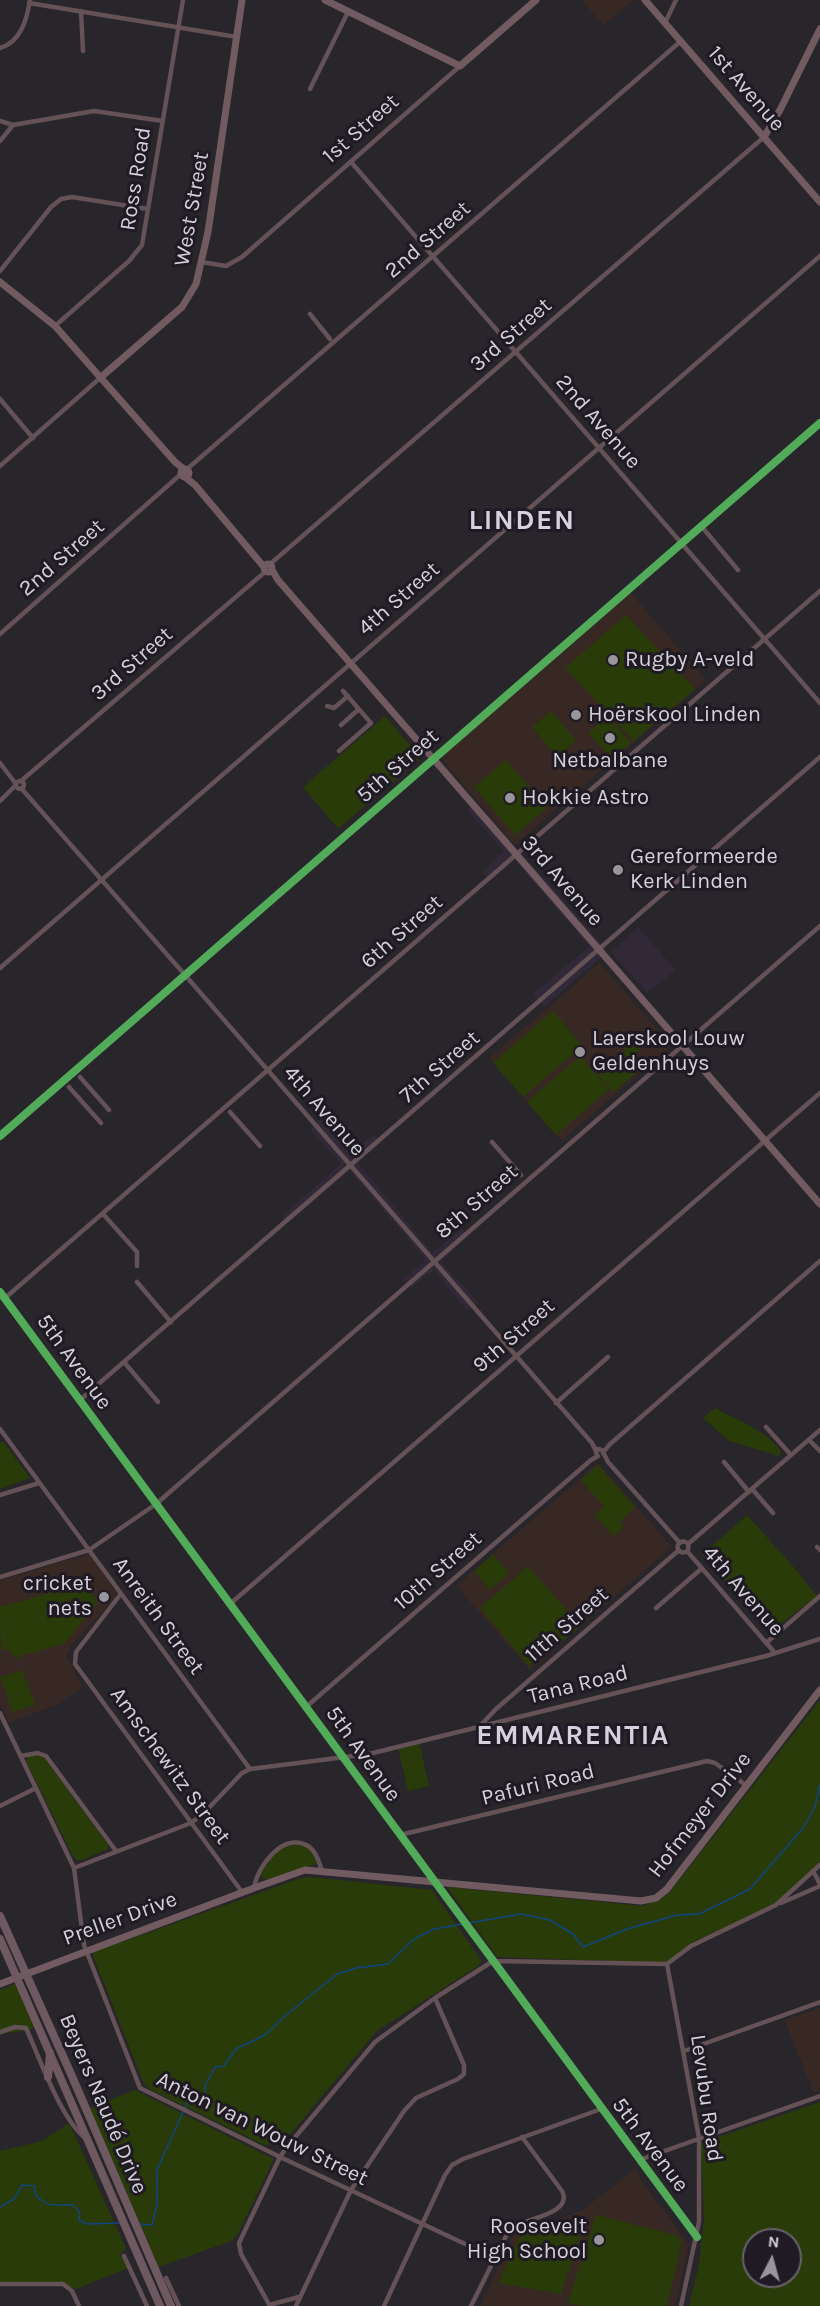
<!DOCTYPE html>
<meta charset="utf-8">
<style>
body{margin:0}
#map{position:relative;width:820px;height:2306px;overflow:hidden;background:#28252b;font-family:Karla,sans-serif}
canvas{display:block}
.north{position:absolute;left:742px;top:2228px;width:60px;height:60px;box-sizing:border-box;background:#1f1a23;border:2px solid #67636b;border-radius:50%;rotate:6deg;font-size:16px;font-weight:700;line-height:24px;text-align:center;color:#d4d1d8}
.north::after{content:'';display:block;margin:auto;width:21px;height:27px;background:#98959b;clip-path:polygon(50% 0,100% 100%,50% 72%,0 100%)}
</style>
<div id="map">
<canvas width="820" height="2306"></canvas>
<div class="north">N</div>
</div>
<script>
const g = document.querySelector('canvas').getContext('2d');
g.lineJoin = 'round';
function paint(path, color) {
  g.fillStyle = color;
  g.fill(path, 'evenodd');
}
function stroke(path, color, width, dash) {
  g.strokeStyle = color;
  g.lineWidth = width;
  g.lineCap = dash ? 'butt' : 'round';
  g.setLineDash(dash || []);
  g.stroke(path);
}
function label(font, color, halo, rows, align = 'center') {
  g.font = font + ' Karla,sans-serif';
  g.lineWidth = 6;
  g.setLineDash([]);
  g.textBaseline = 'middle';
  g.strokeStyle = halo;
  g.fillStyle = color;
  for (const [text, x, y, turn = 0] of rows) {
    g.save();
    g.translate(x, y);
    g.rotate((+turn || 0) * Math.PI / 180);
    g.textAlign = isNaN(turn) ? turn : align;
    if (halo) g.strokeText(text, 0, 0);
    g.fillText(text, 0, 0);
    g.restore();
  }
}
const built = new Path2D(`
 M 476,802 L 608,951 L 544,1007 L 533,994 L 589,946 L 514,860 L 491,881 L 482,871 L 504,851 L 467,810 Z
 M 638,927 L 676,970 L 647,993 L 611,952 Z
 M 321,1118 L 352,1151 L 375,1134 L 382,1142 L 358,1163 L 433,1253 L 462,1228 L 468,1236 L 441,1262 L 478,1302 L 467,1311 L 434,1270 L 412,1287 L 404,1279 L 426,1260 L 350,1171 L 288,1223 L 282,1216 L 341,1164 L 310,1129 Z`);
const education = new Path2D(`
 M 581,0 L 633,0 L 604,25 Z
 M 630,592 L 706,680 L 515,845 L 439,756 Z
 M 600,963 L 671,1046 L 561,1141 L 489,1058 Z
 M 598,1463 L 672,1547 L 530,1670 L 456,1586 Z
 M 89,1554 L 116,1592 L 115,1598 L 70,1647 L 66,1655 L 83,1687 L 58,1704 L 9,1723 L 0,1704 L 0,1580 Z
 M 820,2008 L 820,2091 L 814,2093 L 784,2020 Z
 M 636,2168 L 640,2179 L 689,2244 L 675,2306 L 480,2306 L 513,2235 L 583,2210 Z`);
const green = new Path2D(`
 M 626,615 L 695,689 L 634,741 L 565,668 Z
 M 551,711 L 576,740 L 558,757 L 532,727 Z
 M 385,716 L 421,758 L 338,829 L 303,787 Z
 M 607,716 L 631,743 L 613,760 L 588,733 Z
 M 506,760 L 547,808 L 515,835 L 474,787 Z
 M 553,1011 L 582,1046 L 523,1097 L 493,1063 Z
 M 642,1032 L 650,1041 L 631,1057 L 641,1069 L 613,1092 L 598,1075 L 626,1052 L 623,1047 Z
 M 580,1056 L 609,1089 L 556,1135 L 527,1102 Z
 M 715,1408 C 734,1419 771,1432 781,1452 L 779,1456 L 729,1441 L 703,1418 Z
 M 3,1441 L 30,1478 L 0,1489 L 0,1443 Z
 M 598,1465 L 635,1507 L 620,1522 L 624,1527 L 613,1536 L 595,1516 L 604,1506 L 581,1480 Z
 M 747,1515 L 792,1565 L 817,1596 L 769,1633 L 702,1555 Z
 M 493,1554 L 509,1573 L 490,1590 L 474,1571 Z
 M 528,1566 L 578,1623 L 579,1628 L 529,1666 L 480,1608 Z
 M 84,1579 L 87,1580 L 89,1590 L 98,1602 L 65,1643 L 33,1653 L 22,1654 L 19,1658 L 15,1658 L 9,1650 L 1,1649 L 0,1607 L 50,1593 L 55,1587 Z
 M 22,1670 L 35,1705 L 13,1712 L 0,1677 Z
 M 820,1700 L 820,1868 L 778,1906 L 697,1940 L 666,1963 L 497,1957 L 447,1887 L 644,1906 L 669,1893 Z
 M 419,1742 L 429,1786 L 408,1791 L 398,1748 Z
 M 36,1754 L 43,1756 L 108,1845 L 108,1849 L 80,1861 L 74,1858 L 26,1761 L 27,1757 Z
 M 298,1844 C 308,1846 317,1853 317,1864 L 266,1880 L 260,1874 C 272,1857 276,1848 298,1844 Z
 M 310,1877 L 432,1890 L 482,1961 L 478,1966 L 377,2031 L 287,2138 L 280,2143 L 264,2145 L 149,2089 L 144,2084 L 93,1956 L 94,1952 L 301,1878 Z
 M 19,1982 L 35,2027 C 26,2034 12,2030 0,2035 L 0,1990 Z
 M 135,2090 L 274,2159 L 238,2234 L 231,2241 L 159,2267 L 90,2108 Z
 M 820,2102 L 820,2306 L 689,2306 L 699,2264 L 704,2218 L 701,2143 ZM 754,2240 L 790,2240 L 790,2276 L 754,2276 Z
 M 69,2123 L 126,2248 L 120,2255 L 128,2268 L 76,2289 L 60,2283 L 0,2285 L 0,2151 L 42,2141 Z
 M 596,2215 L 676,2235 L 682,2240 L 667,2306 L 579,2306 L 568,2303 Z
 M 563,2226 L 582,2230 L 561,2294 L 498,2283 L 519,2237 Z`);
const stream = new Path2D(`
 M 185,2108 L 189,2099 L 205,2095 L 205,2086 L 215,2067 L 224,2066 L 236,2049 L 265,2035 L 286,2015 L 337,1974 L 356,1968 L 388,1964 L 414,1939 L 434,1929 L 521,1914 L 550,1920 L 574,1935 L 583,1947 L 627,1929 L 677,1915 L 699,1914 L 750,1889 L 803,1828 L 815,1807 L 820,1785
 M 0,2207 L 14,2199 L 22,2185 L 35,2186 L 35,2194 C 48,2209 55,2204 73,2205 L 80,2213 L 79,2220 L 87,2224 L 121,2223
 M 140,2224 L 152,2225 L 157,2204 L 157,2170 L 183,2112`);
const minor = new Path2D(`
 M 29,3 L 237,37
 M 81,11 L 83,51
 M 665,23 L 676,0
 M 0,48 C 21,42 27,19 30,0
 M 310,89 L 348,12
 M 0,121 L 13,125 L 94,111 L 163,121
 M 0,141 L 13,125
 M 351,162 L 820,703
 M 202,262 L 226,266 L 242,257 L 460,66
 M 0,271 L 51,207 L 61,199 L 72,197 L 148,209
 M 310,314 L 330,339
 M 55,326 L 129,261 L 142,245 L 183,0
 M 0,399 L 33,438
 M 0,466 L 100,378
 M 186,470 L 681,41
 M 702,527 L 738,570
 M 269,565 L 764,137
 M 0,634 L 181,474
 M 327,706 L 334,708 L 348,696
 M 341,725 L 359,709
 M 339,751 L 371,723 L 343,691
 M 0,763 L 16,784
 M 21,781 L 265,572
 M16 785a4 4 0 1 1 8 0a4 4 0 1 1-8 0Z
 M 21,788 L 185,975 L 592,1443 L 596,1451
 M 0,801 L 16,785
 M 0,968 L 820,256
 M 80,1077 L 109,1110
 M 69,1087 L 101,1123
 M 230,1112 L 260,1146
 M 492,1142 L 521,1175
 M 103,1214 L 137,1252 L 137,1266
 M 137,1282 L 171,1322
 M 0,1292 L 697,2237
 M 5,1298 L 820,591
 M 124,1362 L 158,1402
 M 80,1400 L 820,757
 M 556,1403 L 608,1357
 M 766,1427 L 791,1455
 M 0,1429 L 250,1769
 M 809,1440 L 820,1451
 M 596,1453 L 598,1449 L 602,1450 L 608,1462 L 680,1543
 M 603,1453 L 609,1445 L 820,1261
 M 724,1462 L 749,1492
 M 752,1489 L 773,1513
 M 0,1495 L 39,1483
 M677.5 1547a5.5 5.5 0 1 1 11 0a5.5 5.5 0 1 1-11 0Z
 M 688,1544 L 820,1430
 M 817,1547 L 820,1550
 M 687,1551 L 775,1653
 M 0,1577 L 89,1550 L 156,1504 L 820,926
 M 120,1595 L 76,1652 L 75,1664 L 242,1892
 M 230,1604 L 820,1093
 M 656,1608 L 701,1569
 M 766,1643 L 820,1596
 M 306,1707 L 591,1460 L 598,1456
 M 0,1713 L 74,1868 L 84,1945 L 140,2088 L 280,2157 L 495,2258
 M 479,1727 L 496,1709 L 679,1550
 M 21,1756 L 38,1753 L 46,1756 L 116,1851
 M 0,1806 L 36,1788
 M 400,1835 L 707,1761 L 715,1763 L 747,1786
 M 74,1868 L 191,1823 L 203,1814 L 242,1773 L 250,1769 L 369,1754 L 766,1656 L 820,1639
 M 813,1871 L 820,1884
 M 254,1888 C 257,1867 283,1831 308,1846 C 316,1851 319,1862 322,1871
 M 781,1903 L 820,1886
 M 667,1964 L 699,2138 L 699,2222 L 681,2306
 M 0,2032 L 15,2027 L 26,2028 C 40,2059 60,2117 85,2138
 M 684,2051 L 820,2002
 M 639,2160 L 820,2096
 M 124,2256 L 147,2306
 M 166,2278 L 179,2306
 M 0,2284 L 63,2284 L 72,2291 L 79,2306
 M 269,2305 L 299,2297
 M 270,2306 L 241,2254 L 239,2243 L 280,2157 L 286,2148 L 375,2042 L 435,1998 L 493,1961 L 667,1964 L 691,1946 L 776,1905 L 820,1865
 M 296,2306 L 351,2190 L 404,2111 L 416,2098 L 458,2079 L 464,2074 L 464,2065 L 435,1998
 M 384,2306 L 445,2175 L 452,2165 L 463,2159 L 601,2109
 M 471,2306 L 510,2228 C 524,2219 574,2214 562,2191 L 522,2137`);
const tertiary = new Path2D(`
 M 0,1136 L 820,423`);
const secondary = new Path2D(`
 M 325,0 L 460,66 L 536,0
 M 645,0 L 820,202
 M 764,137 L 780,110 L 820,29
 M 0,282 L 55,326 L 175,462 L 185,470
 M 100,378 L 182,307 L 196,284 L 208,232 L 242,0
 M181 473a4 4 0 1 1 8 0a4 4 0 1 1-8 0Z
 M 185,477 L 195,485 L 264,567
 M264 568a4 4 0 1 1 8 0a4 4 0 1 1-8 0Z
 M 272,570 L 278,580 L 820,1204
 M 0,1984 L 254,1888 L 305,1870 L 641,1901 L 656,1898 L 667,1889 L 820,1690`);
const primary = new Path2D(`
 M 0,1916 L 71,2074 L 171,2306
 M 0,1939 L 160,2306
 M 48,2077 L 50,2053`);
const cycleway = new Path2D(`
 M 0,1136 L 820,423
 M 0,1292 L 697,2237`);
const markers = [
 [613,660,6,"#98959b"],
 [576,715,6,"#98959b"],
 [610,738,6,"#98959b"],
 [510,798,6,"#98959b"],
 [618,870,6,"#98959b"],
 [580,1052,6,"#98959b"],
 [104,1597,6,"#98959b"],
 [599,2240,6,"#98959b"]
];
const streetNames = [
 ["1st Avenue",746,89,49],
 ["1st Street",361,129,-41],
 ["Ross Road",136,179,-81],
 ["West Street",192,209,-80],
 ["2nd Street",428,240,-41],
 ["3rd Street",511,335,-41],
 ["2nd Avenue",598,422,49],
 ["2nd Street",62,558,-41],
 ["4th Street",399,599,-41],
 ["3rd Street",132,664,-41],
 ["5th Street",398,766,-41],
 ["3rd Avenue",562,881,49],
 ["6th Street",402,932,-41],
 ["7th Street",440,1067,-41],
 ["4th Avenue",324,1111,49],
 ["8th Street",477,1202,-41],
 ["9th Street",514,1336,-41],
 ["5th Avenue",74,1362,54],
 ["10th Street",438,1571,-41],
 ["4th Avenue",743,1591,49],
 ["Anreith Street",158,1616,54],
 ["11th Street",567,1625,-41],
 ["Tana Road",578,1685,-14],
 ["5th Avenue",363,1754,54],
 ["Amschewitz Street",170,1766,54],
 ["Pafuri Road",538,1785,-14],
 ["Hofmeyer Drive",700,1815,-52],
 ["Preller Drive",120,1919,-20],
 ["Levubu Road",706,2098,82],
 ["Beyers Naudé Drive",103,2104,67],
 ["Anton van Wouw Street",262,2129,26],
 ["5th Avenue",650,2145,53]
];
const poiNames = [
 ["Rugby A-veld",625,660],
 ["Hoërskool Linden",588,715],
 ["Netbalbane",610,761,"center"],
 ["Hokkie Astro",522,798],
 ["Gereformeerde",630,857],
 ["Kerk Linden",630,882],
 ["Laerskool Louw",592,1039],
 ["Geldenhuys",592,1064],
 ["cricket",92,1584,"right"],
 ["nets",92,1609,"right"],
 ["Roosevelt",587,2227,"right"],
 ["High School",587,2252,"right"]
];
const districtNames = [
 ["LINDEN",522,521],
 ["EMMARENTIA",573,1736]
];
paint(built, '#312937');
paint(education, '#382824');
paint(green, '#293b08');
stroke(stream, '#104681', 1.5);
stroke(minor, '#645257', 4.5);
stroke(tertiary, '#645257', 6);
stroke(secondary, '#715b61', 7);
stroke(primary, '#6f5961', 8);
stroke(cycleway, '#51ab58', 8);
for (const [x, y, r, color] of markers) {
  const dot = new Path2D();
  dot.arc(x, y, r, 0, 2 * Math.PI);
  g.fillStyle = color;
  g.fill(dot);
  stroke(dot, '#1f1a23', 2);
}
label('22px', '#d4d1d8', '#1f1a23', streetNames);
label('22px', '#d4d1d8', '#1f1a23', poiNames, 'left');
g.letterSpacing = '1.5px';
label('bold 28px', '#d7d0de', '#1f1a23', districtNames);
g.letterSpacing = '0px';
</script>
